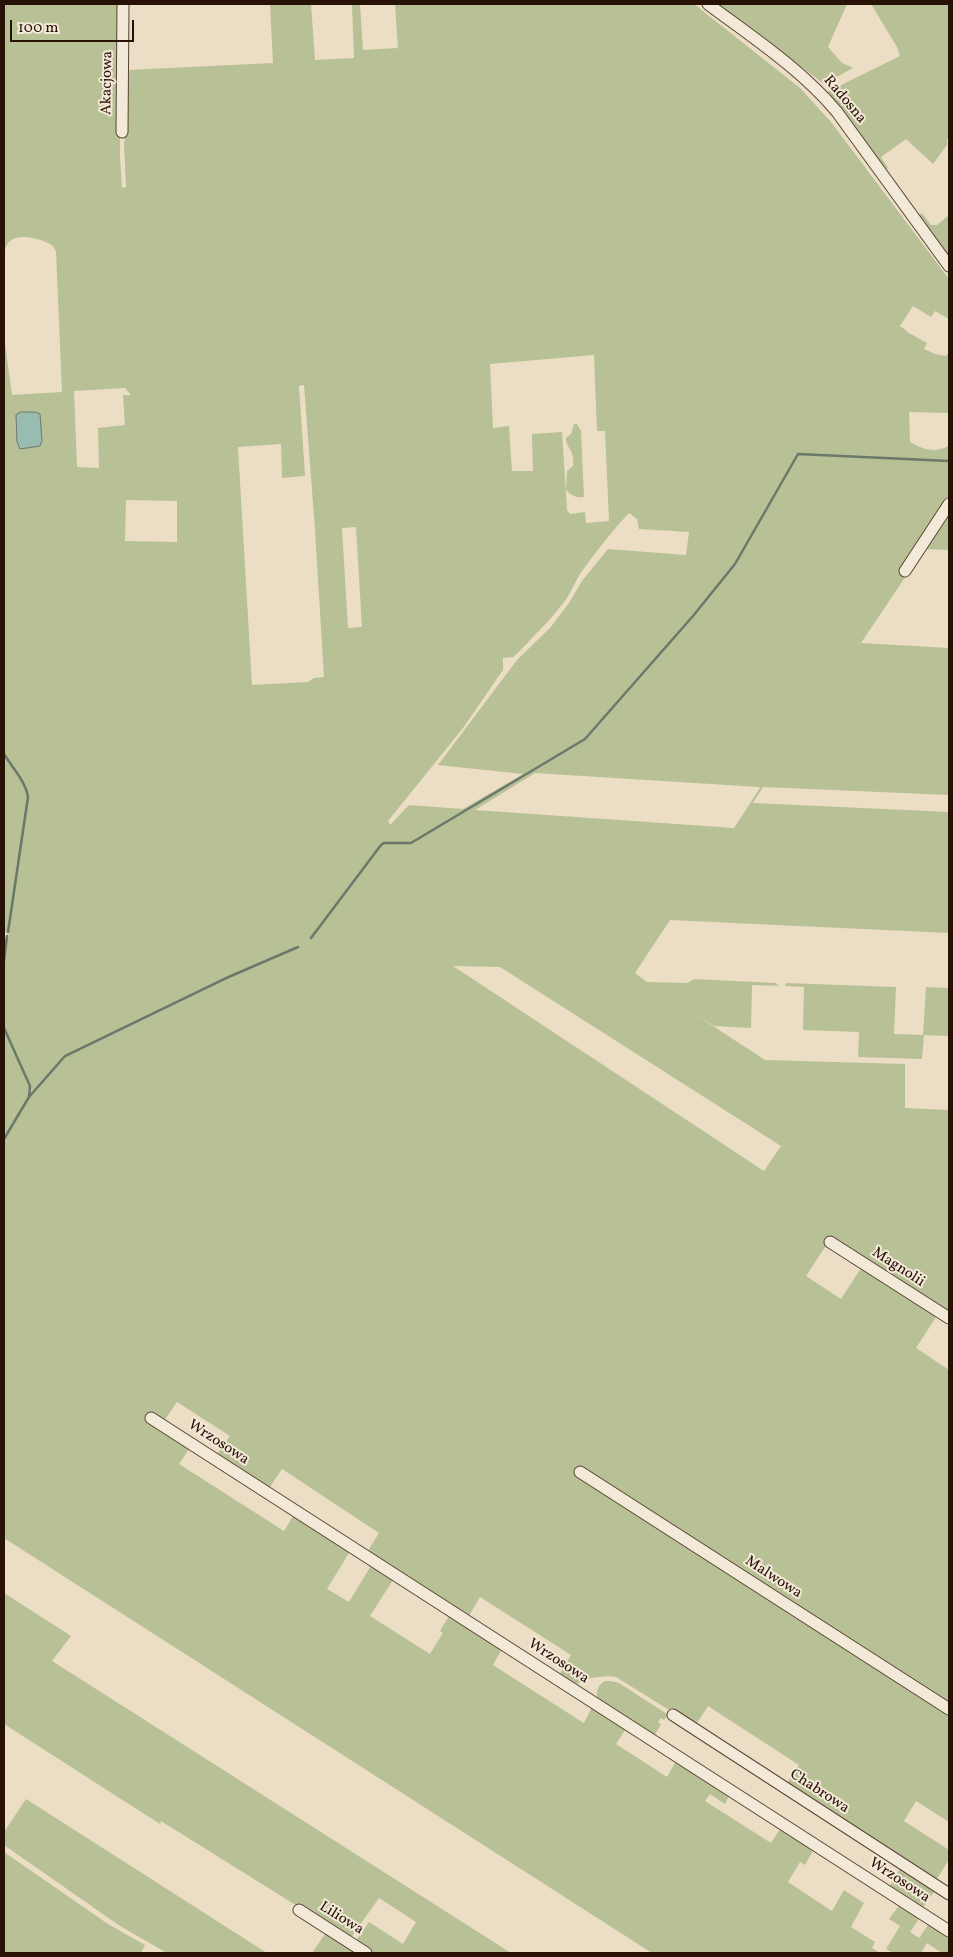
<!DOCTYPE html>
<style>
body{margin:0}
#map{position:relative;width:953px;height:1957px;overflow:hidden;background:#ecddc5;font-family:Vollkorn,serif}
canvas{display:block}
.frame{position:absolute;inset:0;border:5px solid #281105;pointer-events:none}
.scale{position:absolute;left:10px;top:20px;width:124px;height:22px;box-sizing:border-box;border:2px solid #281105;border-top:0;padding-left:6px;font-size:15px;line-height:18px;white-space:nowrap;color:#281105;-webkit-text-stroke:4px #f3e9d9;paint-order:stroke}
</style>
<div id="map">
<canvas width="953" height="1957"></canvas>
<div class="frame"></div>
<div class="scale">100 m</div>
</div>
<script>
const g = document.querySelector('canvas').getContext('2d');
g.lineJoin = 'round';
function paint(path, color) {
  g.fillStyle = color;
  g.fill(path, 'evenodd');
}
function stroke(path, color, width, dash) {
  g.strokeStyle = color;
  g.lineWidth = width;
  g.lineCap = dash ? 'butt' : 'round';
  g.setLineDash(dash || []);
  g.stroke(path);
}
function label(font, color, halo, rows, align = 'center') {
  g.font = font + ' Vollkorn,serif';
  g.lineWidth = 4;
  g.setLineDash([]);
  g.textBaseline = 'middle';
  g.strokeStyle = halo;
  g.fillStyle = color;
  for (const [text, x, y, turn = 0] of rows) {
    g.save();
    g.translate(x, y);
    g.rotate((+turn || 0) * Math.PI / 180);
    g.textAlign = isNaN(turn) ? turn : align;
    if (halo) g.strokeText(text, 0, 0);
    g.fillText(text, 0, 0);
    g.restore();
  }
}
const green = new Path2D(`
 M 4,4 L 120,4 L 120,157 L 122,188 L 126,187 L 124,145 L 126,131 L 128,70 L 273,63 L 270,4 L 311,4 L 315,60 L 354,58 L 352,4 L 360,4 L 363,50 L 398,48 L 395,4 L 694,4 L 800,88 L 831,122 L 949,279 L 949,319 L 935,311 L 931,317 L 913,306 L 900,326 L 907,331 L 907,332 L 927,343 L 924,349 L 935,354 L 946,356 L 949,352 L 949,413 L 909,412 L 910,442 C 924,450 934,453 949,446 L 949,550 L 924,549 L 861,643 L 949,648 L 949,795 L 763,787 L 753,803 L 949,812 L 949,933 L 670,920 L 635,973 L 647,982 L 688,983 L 694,979 L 776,983 L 779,986 L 752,985 L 751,1028 L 714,1026 L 693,1013 L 765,1060 L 905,1064 L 905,1108 L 949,1110 L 949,1316 L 831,1238 L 806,1276 L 841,1299 L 863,1265 L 938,1314 L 916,1348 L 949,1370 L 949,1822 L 916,1801 L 904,1821 L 949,1850 L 949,1862 L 948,1861 L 935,1882 L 853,1829 L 852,1826 L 847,1823 L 843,1823 L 822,1809 L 823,1807 L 812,1803 L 785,1786 L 799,1765 L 708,1706 L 695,1726 L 616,1677 L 608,1676 L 591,1678 L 572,1686 L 558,1677 L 571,1655 L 480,1597 L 467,1619 L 366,1554 L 379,1533 L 282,1469 L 268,1490 C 263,1486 260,1479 252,1480 L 216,1456 L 230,1436 L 177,1402 L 164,1421 L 152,1414 L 149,1419 L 191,1446 L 179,1464 L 284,1531 L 295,1513 L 353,1552 L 349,1553 L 327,1589 L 349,1602 L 372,1564 L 393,1580 L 370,1616 L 430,1654 L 443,1633 L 440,1631 L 449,1616 L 440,1610 L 441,1608 L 503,1647 L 493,1665 L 582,1722 L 584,1723 L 593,1705 L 627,1727 L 616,1744 L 667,1777 L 677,1759 L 702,1775 L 702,1778 L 708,1782 L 711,1782 L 730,1794 L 725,1804 L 710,1794 L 705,1801 L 771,1843 L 782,1826 L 815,1847 L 805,1865 L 800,1862 L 788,1882 L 832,1911 L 844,1890 L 864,1903 L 851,1927 L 875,1942 L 872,1948 L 880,1953 L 652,1953 L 4,1538 L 4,938 L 8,938 L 9,933 L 4,932 L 4,336 L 12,395 L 62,392 L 56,251 C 54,248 52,244 48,243 C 37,238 12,231 6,247 C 3,255 5,265 4,274 ZM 594,355 L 597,431 L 605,431 L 609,521 L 586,523 L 585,512 L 570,514 L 567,510 L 562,432 L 532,434 L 533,471 L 512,471 L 509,426 L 493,428 L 490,364 ZM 304,385 L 315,530 L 324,677 L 314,678 L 308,682 L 252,685 L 238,447 L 281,444 L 282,478 L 305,476 L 299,386 ZM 125,388 L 131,395 L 123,395 L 125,425 L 98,428 L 99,468 L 77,467 L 74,391 ZM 126,500 L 177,501 L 177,542 L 125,541 ZM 629,513 L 637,519 L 639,529 L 689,532 L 686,555 L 608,549 L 582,581 L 569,603 L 550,628 L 517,660 L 438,765 L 523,774 L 463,809 L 409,805 L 390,825 L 388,821 L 463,728 L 503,670 L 503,658 L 513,657 L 518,653 C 534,635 553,618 567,598 C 572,590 575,582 580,574 C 594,554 612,531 629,513 ZM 356,527 L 362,627 L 348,628 L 342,528 ZM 535,773 L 759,787 L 760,788 L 734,828 L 475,810 ZM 453,966 L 500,967 L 781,1146 L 764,1171 Z
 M 715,4 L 724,5 L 725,4 L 847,4 L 828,47 L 842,63 L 853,68 L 824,84 L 788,57 L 784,57 Z
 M 871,4 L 949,4 L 949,137 L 947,139 L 947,145 L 933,164 L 906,139 L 881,157 L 888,168 L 885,170 L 825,93 L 900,56 L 897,47 Z
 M 922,213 L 931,225 L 937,225 L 949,215 L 949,260 L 917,216 Z
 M 574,424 L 577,424 L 581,431 L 584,497 C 577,498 571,496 566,490 L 567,471 L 573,466 C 575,449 566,449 566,438 L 571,434 Z
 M 786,983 L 896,987 L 894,1034 L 923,1035 L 926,987 L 949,988 L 949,1036 L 924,1035 L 922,1059 L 858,1057 L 859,1032 L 803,1030 L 804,987 L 785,986 Z
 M 4,1593 L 71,1636 L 52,1661 L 511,1953 L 372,1953 L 355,1942 L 369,1922 L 403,1944 L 416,1922 L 379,1898 L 350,1939 L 161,1821 L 160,1824 L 4,1724 Z
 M 605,1681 L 611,1681 L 619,1683 L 687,1727 L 690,1731 L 667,1716 L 664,1720 L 661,1718 L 658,1722 L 661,1724 L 653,1738 L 621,1713 L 598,1703 C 596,1694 596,1686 605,1681 Z
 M 26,1799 L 267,1953 L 167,1953 L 120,1926 L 4,1845 L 4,1832 Z
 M 4,1852 L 108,1924 L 145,1945 L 141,1953 L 4,1953 Z
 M 901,1867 L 936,1889 L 921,1910 L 901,1897 L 902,1893 L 896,1890 L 893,1892 L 888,1889 Z
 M 901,1903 L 921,1916 L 910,1932 L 919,1938 L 930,1922 L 949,1935 L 949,1949 L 947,1953 L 942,1953 L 927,1943 L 921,1953 L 893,1953 L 886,1949 L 900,1926 L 889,1919 Z
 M 327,1931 L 362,1953 L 312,1953 Z`);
const water = new Path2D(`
 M 21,412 L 35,412 L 40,414 L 42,441 L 40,446 L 20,449 L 17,442 L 16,415 Z`);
const stream = new Path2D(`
 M 4,754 C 12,767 26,782 28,797 L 8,932
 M 311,938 L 381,845 L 384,843 L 411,843 L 585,739 L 693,616 L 735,564 L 798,454 L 949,461
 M 4,961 L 7,936
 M 4,1028 L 30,1086 L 29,1097 L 4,1139
 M 29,1097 L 65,1056 L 224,979 L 298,947`);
const minor = new Path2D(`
 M 708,4 C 752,37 801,69 837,112 L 949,266
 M 122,132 L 123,4
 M 905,571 L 949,504
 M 830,1242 L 949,1318
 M 151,1418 L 949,1931
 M 580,1472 L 949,1709
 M 673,1715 L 949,1894
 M 299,1910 L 366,1953`);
const streetNames = [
 ["Akacjowa",108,83,-89],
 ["Radosna",844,100,50],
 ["Magnolii",898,1268,33],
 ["Wrzosowa",218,1443,33],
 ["Malwowa",773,1578,33],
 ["Wrzosowa",558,1662,33],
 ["Chabrowa",819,1792,33],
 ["Wrzosowa",899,1881,33],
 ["Liliowa",341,1919,32]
];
paint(green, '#b7c195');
paint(water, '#99bcb0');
stroke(water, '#6c786c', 1);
stroke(stream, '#6c786c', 2.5);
stroke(minor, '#594435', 13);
stroke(minor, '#f3e9d9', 11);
label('15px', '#281105', '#f3e9d9', streetNames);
</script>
